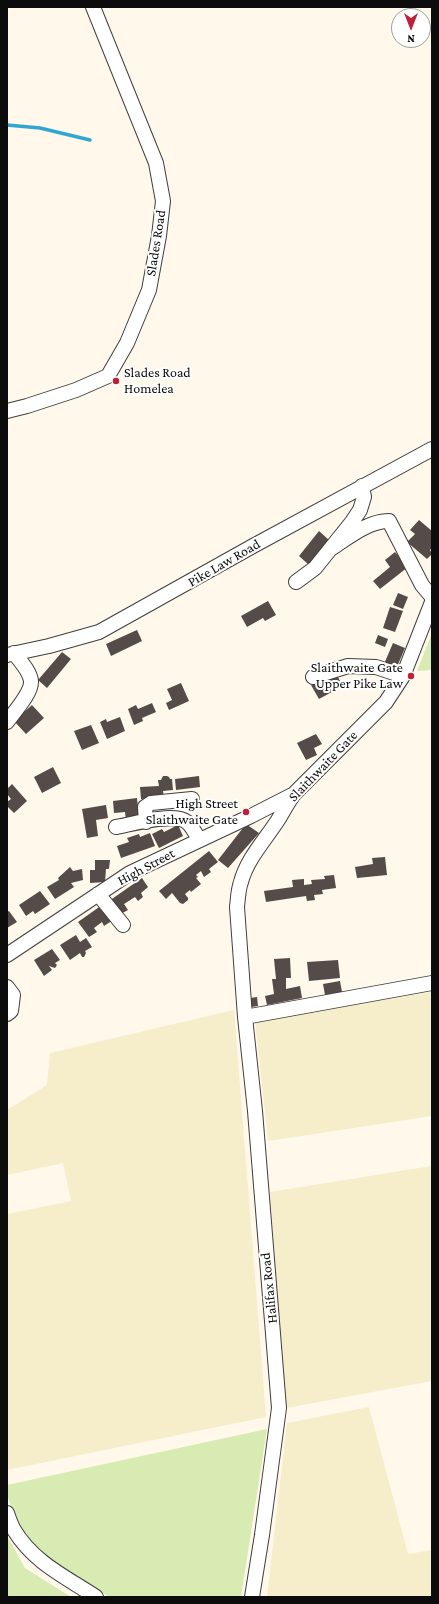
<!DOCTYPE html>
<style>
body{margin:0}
#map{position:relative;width:439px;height:1604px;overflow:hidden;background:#fff8eb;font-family:"Crimson Pro",serif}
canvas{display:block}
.frame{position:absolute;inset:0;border:8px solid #0c0c0c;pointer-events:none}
.north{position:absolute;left:391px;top:8px;width:40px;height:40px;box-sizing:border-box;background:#fff;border:1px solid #9e9e9e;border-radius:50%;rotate:180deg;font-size:11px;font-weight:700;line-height:16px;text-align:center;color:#0c0c0c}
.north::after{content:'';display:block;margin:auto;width:14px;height:18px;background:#c11e3a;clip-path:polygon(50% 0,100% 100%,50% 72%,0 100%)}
</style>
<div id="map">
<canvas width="439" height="1604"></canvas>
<div class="frame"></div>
<div class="north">N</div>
</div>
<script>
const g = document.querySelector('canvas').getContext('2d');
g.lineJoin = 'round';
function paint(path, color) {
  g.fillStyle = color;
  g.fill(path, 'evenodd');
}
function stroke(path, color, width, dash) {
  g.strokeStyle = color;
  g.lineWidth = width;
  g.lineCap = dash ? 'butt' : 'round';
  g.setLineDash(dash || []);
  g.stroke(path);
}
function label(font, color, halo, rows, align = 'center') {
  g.font = font + ' "Crimson Pro",serif';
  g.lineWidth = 4;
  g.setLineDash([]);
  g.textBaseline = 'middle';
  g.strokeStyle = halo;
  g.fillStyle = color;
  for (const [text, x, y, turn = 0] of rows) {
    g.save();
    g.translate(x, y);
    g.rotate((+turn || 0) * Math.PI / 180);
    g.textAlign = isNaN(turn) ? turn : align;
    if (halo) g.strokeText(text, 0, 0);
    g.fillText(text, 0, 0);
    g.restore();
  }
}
const farmland = new Path2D(`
 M 432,992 L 432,1116 L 268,1141 L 255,1020 Z
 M 234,1010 L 266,1417 L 7,1470 L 7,1214 L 71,1201 L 63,1163 L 7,1175 L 7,1110 L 47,1085 L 50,1053 Z
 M 432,1166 L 432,1381 L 286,1408 L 270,1192 Z
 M 369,1407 L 408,1554 L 432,1550 L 432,1597 L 267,1597 L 287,1423 Z`);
const green = new Path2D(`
 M 432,633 L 432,670 L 417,671 Z
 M 267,1429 L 241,1597 L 109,1597 L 45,1556 L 17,1525 L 7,1494 L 7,1485 Z
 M 7,1536 L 25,1568 L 71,1597 L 7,1597 Z`);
const stream = new Path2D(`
 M 7,125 L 40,128 L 90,140`);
const building = new Path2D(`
 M 419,520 L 432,531 L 432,548 L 430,550 L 432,554 L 427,559 L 407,542 L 415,534 L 410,530 Z
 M 319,531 L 330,541 L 309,565 L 299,556 Z
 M 395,552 L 408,567 L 380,589 L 373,581 L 390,567 L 385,560 Z
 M 398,593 L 408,597 L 403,609 L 393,605 Z
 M 268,601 L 276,615 L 265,621 L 263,618 L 247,627 L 241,616 Z
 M 390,607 L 403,611 L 395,632 L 383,628 Z
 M 137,630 L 142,641 L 111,656 L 106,644 Z
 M 378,635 L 388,639 L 385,647 L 375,643 Z
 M 393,643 L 405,648 L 396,669 L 384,664 Z
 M 62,652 L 71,659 L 47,688 L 38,680 Z
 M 335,672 L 343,686 L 319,699 L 311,685 Z
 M 181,683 L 189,701 L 169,710 L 166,703 L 172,700 L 167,689 Z
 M 152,703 L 156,712 L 142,718 L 143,721 L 134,725 L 128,709 L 136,705 L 138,709 Z
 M 32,705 L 44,718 L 26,734 L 14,721 Z
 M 120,717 L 125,731 L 107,739 L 100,722 L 106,719 L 107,722 Z
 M 91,725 L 99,743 L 82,750 L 74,731 Z
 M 316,734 L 322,744 L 314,748 L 317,755 L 306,760 L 297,743 Z
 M 53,767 L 61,783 L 42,793 L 34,777 Z
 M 163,776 L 167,776 L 169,777 L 170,779 L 172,779 L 173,790 L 163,791 L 164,797 L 141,799 L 140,787 L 159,786 L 158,780 L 161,780 Z
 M 199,776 L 200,787 L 176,790 L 175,779 Z
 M 12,784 L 27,801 L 14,813 L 7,806 L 7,802 L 11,799 L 7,794 L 7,789 Z
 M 137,798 L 139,820 L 126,821 L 125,812 L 114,813 L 113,801 Z
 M 106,805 L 108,818 L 96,820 L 98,836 L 87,838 L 82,809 Z
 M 246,824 L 259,833 L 228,868 L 218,860 Z
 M 178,825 L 183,836 L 159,848 L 152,834 L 162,829 L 164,832 Z
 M 150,833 L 155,846 L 121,858 L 117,846 L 129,842 L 127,838 L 139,834 L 140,837 Z
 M 209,851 L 218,862 L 209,869 L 211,872 L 204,877 L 201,871 L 196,875 L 198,877 L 196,878 L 201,884 L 191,892 L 190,890 L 185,894 L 188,898 L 188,900 L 183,904 L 180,903 L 172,893 L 166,899 L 159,891 Z
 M 385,857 L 387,875 L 357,878 L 355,867 L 373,864 L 372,858 Z
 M 95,860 L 110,860 L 109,869 L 106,869 L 105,882 L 90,883 L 90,870 L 95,870 Z
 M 70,867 L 73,871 L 82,869 L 83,880 L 71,883 L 74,887 L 55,899 L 47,887 L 59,880 L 58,878 Z
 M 334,875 L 336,888 L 322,890 L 323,894 L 314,895 L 315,900 L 307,901 L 306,896 L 266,902 L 264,891 L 293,887 L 292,880 L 304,879 L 304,885 L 312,884 L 311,880 L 325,879 L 324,876 Z
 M 142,878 L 148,887 L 141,893 L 143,897 L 138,901 L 135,897 L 124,904 L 128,910 L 119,915 L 109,901 Z
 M 40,891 L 50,904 L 35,914 L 33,911 L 26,916 L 19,905 Z
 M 102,905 L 113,920 L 104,926 L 102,922 L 94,928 L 97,932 L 89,937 L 78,922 Z
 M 9,911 L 17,922 L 7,928 L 7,912 Z
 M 76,935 L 80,942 L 86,938 L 92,947 L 85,951 L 86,953 L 84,957 L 82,957 L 80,953 L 70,960 L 60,945 Z
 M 52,949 L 60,960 L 55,963 L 57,965 L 55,968 L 49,966 L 52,970 L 44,976 L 34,960 Z
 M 290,958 L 291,978 L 286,978 L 286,989 L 300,986 L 302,998 L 267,1005 L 265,996 L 274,994 L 272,979 L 276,979 L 274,959 Z
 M 338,960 L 340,978 L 309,981 L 307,962 Z
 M 340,981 L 342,992 L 325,995 L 323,984 Z
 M 257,997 L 258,1006 L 251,1007 L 250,998 Z`);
const minor = new Path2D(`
 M 7,411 L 27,406 L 76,390 L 108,376 L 127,343 L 149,290 L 159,236 L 163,201 L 156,163 L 93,7
 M 332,548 C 349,537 368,521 389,521 L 422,585 L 432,597
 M 296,582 L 315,568 L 352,522 L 360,510 L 364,497 L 362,486
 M 7,655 L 49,646 L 99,632 L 253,546 L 432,449
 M 313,677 L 348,666 L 376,667 L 403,676
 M 7,722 C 14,712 32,693 31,681 C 30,671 20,661 14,653
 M 146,822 L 145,807 L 151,803 L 192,799
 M 116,827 C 133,824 173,812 187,822 C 192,826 196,834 199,840
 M 98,894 L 123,925
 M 7,955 L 130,873 L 251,816 L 292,795
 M 7,987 L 13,995 L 11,1011 L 7,1014
 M 245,1017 L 432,983
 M 7,1513 C 9,1519 11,1525 14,1530 C 34,1563 66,1577 96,1597
 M 252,1597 L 262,1535 L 279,1408 L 255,1111 L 245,1017 L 237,907 C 238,899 238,890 241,882 C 247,859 265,840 278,820 C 284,810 287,804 294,794 L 386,702 L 403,676 L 432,602`);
const markers = [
 [116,381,4,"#c11e3a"],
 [411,676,4,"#c11e3a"],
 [246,812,4,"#c11e3a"]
];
const streetNames = [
 ["Slades Road",156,243,-81],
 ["Pike Law Road",224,563,-30],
 ["Slaithwaite Gate",323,766,-46],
 ["High Street",146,867,-28],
 ["Halifax Road",269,1288,-96]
];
const poiNames = [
 ["Slades Road",124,373,"left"],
 ["Homelea",124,389,"left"],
 ["Slaithwaite Gate",403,668],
 ["Upper Pike Law",403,684],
 ["High Street",238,804],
 ["Slaithwaite Gate",238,820]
];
paint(farmland, '#f6edca');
paint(green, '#d7ebb3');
stroke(stream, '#30a7d3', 3.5);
paint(building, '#554b48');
stroke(minor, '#3f3f3f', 16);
stroke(minor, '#fff', 14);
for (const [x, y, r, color] of markers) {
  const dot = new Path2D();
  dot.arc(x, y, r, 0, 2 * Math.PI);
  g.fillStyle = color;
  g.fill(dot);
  stroke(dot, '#fff', 1.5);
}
label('14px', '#0c0c0c', '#fff', streetNames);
label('14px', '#0c0c0c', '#fff', poiNames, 'right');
</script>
